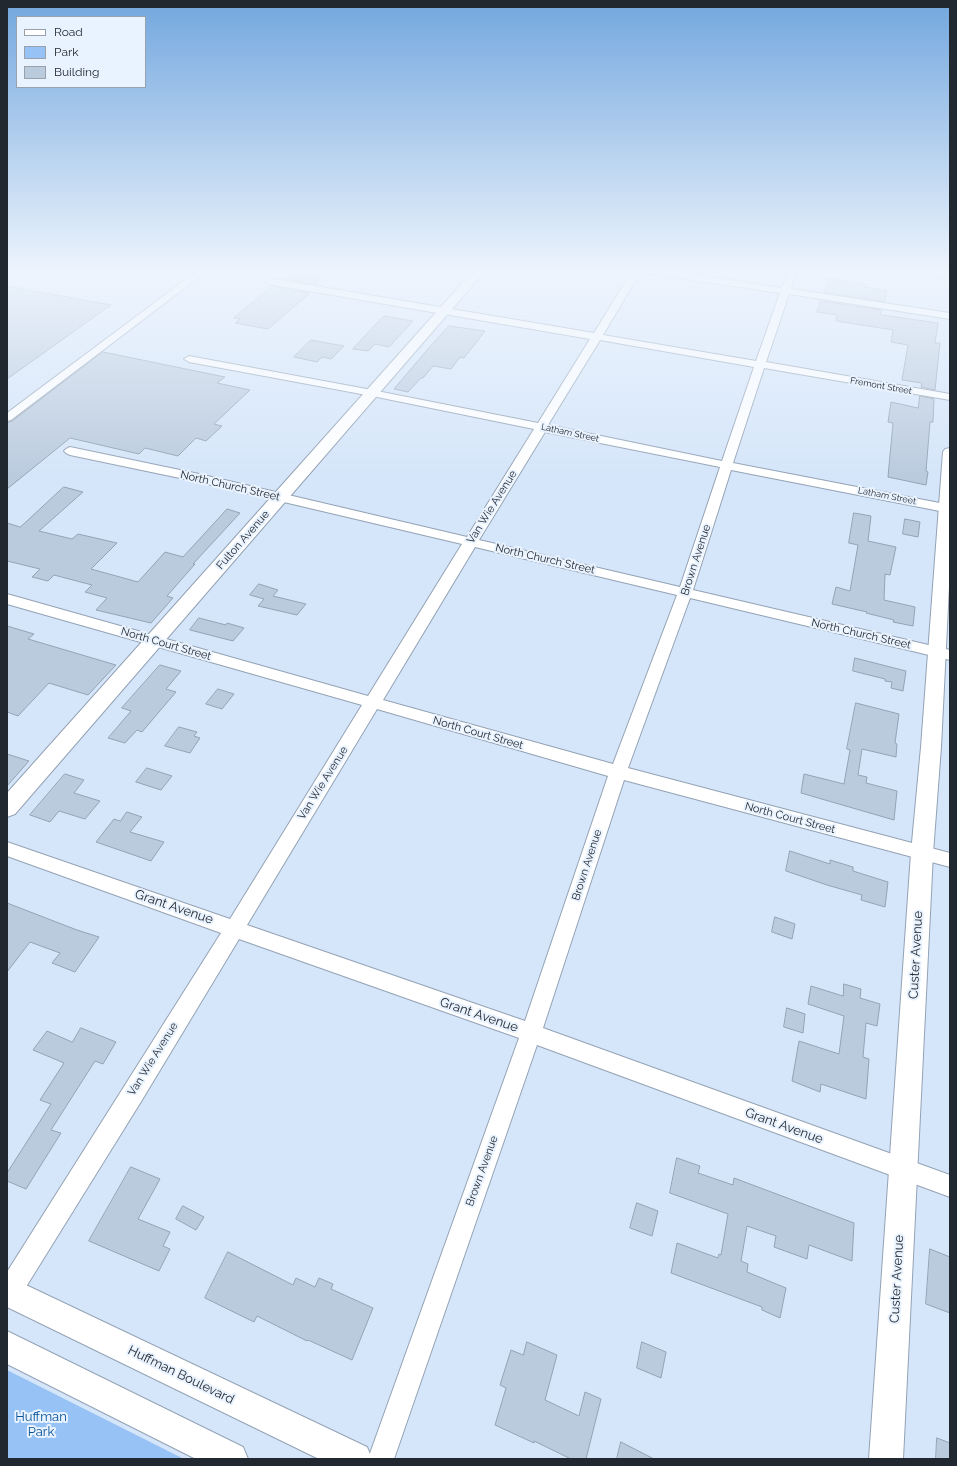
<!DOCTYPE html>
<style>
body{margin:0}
#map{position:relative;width:957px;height:1466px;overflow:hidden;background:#d6e6fa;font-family:Raleway,sans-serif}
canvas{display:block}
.frame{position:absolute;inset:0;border:8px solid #22282f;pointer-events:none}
.legend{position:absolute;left:16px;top:16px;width:130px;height:72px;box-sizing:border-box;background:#e9f3ff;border:1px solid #99a2ac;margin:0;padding:5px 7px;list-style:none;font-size:12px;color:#22282f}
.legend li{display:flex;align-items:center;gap:8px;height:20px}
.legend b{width:20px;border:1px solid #99a2ac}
</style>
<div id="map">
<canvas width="957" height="1466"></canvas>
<div class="frame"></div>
<ul class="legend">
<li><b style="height:5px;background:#fff"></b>Road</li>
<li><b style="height:11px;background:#97c2f5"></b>Park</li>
<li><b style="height:11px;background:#bbcbde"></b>Building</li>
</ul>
</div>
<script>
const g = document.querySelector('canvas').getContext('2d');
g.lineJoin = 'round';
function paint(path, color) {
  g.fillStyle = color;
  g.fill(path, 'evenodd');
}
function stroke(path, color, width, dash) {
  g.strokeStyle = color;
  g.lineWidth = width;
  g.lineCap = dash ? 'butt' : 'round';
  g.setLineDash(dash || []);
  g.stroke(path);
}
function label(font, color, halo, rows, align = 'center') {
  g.font = font + ' Raleway,sans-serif';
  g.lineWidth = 4;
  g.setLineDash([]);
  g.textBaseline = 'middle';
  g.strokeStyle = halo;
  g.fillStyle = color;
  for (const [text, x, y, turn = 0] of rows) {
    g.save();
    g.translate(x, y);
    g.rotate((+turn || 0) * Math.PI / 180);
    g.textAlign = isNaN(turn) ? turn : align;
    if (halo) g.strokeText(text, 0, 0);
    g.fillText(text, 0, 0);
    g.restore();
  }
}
const green = new Path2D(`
 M 7,1370 L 184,1459 L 7,1459 Z`);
const building = new Path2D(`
 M 291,271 L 319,271 L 317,285 L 282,279 Z
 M 830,279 L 866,284 L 865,287 L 887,291 L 884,302 L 825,293 Z
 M 7,286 L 111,305 L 7,379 Z
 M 273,286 L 310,293 L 268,329 L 235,323 L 240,319 L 234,318 Z
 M 821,301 L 882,310 L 880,314 L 882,315 L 938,323 L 935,343 L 940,343 L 935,390 L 921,387 L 922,383 L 902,380 L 908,345 L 891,342 L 893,330 L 836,321 L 837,315 L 817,312 Z
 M 384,316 L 413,321 L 389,347 L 375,344 L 368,351 L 353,349 Z
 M 449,326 L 485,331 L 464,358 L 460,357 L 451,369 L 433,366 L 423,378 L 421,378 L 408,392 L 394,389 L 427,350 Z
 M 311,340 L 344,346 L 331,359 L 322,357 L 317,362 L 294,357 Z
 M 103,352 L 225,377 L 217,383 L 250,390 L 214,424 L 222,426 L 206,441 L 196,438 L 178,456 L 145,448 L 139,454 L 70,438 L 7,489 L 7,423 L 12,421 Z
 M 920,396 L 934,399 L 933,422 L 930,422 L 926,471 L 928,472 L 926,485 L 888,477 L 893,423 L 888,422 L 891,402 L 918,408 Z
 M 64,487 L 83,492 L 39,531 L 72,539 L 78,534 L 117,543 L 91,569 L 138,582 L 165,552 L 183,557 L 227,509 L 240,513 L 193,564 L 195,564 L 167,596 L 173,598 L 151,623 L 96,610 L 107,598 L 85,592 L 92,585 L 54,575 L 48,581 L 32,577 L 40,569 L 7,561 L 7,523 L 20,527 Z
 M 854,513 L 871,516 L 868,541 L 896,547 L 890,575 L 885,574 L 884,600 L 915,607 L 913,626 L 893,622 L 894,620 L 866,613 L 867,612 L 832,604 L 836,587 L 850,591 L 858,545 L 849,543 Z
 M 905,519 L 920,522 L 918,537 L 903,534 Z
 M 259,584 L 278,590 L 273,596 L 306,604 L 297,615 L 258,606 L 264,599 L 250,595 Z
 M 199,618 L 226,625 L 227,623 L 244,628 L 233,641 L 190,630 Z
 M 7,626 L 34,634 L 28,639 L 116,665 L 88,695 L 49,683 L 18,716 L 7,712 Z
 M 855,658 L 906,671 L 903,691 L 891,688 L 892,682 L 885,681 L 885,679 L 853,671 Z
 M 160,665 L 181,671 L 166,689 L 176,692 L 142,732 L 137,730 L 125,743 L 108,738 L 131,711 L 122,708 Z
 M 218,689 L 234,694 L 222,709 L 206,704 Z
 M 856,703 L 899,714 L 895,743 L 897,744 L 896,757 L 862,749 L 858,775 L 867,777 L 866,783 L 897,791 L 894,820 L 801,793 L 804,774 L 844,784 L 850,750 L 847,749 Z
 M 179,727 L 197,732 L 194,736 L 200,738 L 190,753 L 165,746 Z
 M 7,754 L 29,761 L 7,786 Z
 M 147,768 L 172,776 L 161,790 L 136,782 Z
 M 65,774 L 84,780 L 74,793 L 100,801 L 85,819 L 59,811 L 50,822 L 30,815 Z
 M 127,812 L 142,817 L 130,832 L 164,842 L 151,861 L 96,842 L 114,819 L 120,821 Z
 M 790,851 L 830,864 L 830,860 L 853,867 L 853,871 L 888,882 L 885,907 L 861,900 L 862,895 L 827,885 L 786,871 Z
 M 7,903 L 77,930 L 99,937 L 75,972 L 52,963 L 60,953 L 30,942 L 7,972 Z
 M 775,917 L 795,924 L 792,939 L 772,932 Z
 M 844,984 L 861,989 L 860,998 L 880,1004 L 877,1026 L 866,1023 L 863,1057 L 869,1059 L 866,1099 L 821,1084 L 820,1092 L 792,1081 L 799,1041 L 839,1054 L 844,1016 L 808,1004 L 811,986 L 843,996 Z
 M 787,1008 L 805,1014 L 803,1033 L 784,1027 Z
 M 81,1028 L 116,1042 L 103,1064 L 95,1061 L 51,1130 L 61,1133 L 26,1189 L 7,1181 L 7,1173 L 51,1104 L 40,1100 L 64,1063 L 33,1050 L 47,1031 L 72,1042 Z
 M 677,1158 L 700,1166 L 698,1173 L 733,1185 L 734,1178 L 854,1223 L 852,1261 L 809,1245 L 807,1259 L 774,1247 L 776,1236 L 747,1226 L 741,1261 L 748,1264 L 747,1272 L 786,1288 L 780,1318 L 762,1310 L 762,1307 L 671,1273 L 677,1243 L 718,1258 L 719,1254 L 721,1255 L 728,1214 L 670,1193 Z
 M 131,1167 L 160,1179 L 138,1219 L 170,1232 L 163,1246 L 170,1249 L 159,1271 L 89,1241 Z
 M 637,1203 L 658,1211 L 652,1236 L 630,1228 Z
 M 183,1206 L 204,1217 L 196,1230 L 176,1219 Z
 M 930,1249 L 950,1257 L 950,1313 L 926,1304 Z
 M 228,1252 L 293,1285 L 296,1278 L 315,1287 L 319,1278 L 333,1284 L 331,1289 L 373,1308 L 352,1360 L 308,1340 L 307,1341 L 257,1316 L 254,1322 L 205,1298 Z
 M 527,1342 L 557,1355 L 545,1400 L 579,1416 L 585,1392 L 601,1399 L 586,1459 L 571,1459 L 534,1441 L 534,1443 L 495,1425 L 506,1388 L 500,1385 L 511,1350 L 523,1355 Z
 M 642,1342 L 666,1352 L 661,1378 L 637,1368 Z
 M 937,1438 L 950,1443 L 950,1459 L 936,1459 Z
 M 621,1442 L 654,1459 L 617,1459 Z`);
const minor = new Path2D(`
 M 197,271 L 207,271 L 11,420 L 7,421 L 7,413 Z
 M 632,271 L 641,271 L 603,335 L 756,361 L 780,293 L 652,274 L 648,271 L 671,271 L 782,288 L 788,271 L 797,271 L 791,289 L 950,313 L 950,319 L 789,294 L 766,362 L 950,394 L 950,400 L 764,368 L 733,463 L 950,505 L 950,513 L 731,470 L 693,590 L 950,650 L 950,660 L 690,598 L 628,768 L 950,853 L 950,867 L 624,780 L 543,1028 L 950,1175 L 950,1197 L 537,1045 L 394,1459 L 368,1459 L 519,1038 L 239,939 L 142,1100 L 16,1303 L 7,1306 L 7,1272 L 221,933 L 7,856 L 7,842 L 230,919 L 362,705 L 7,604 L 7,594 L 368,696 L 462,544 L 199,482 L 70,455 L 66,453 L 64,451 L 66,449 L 70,447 L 199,474 L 467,537 L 534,429 L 372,396 L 189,362 L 184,359 L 189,356 L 372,390 L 538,423 L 590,339 L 268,284 L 263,281 L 268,278 L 594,333 ZM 600,340 L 754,367 L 722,461 L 548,425 ZM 545,432 L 720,467 L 680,587 L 479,540 ZM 475,547 L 677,595 L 613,764 L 383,700 ZM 377,709 L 608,776 L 525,1021 L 247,925 Z`);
const tertiary = new Path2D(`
 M 473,271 L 485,271 L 15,814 L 7,817 L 7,793 Z
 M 950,448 L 950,567 L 941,747 L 933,853 L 903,1459 L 869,1459 L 911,853 L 921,747 L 943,452 L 945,449 Z
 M 7,1276 L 367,1447 L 372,1459 L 319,1459 L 7,1307 Z
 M 7,1331 L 243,1447 L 248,1459 L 196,1459 L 7,1364 Z`);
const primary = new Path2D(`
 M 928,271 L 950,271 L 950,279 L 930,274 Z`);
const farStreetnames = [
 ["Fremont Street",881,386,10],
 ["Latham Street",570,433,12],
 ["Latham Street",887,496,11]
];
const streetNames = [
 ["North Church Street",230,486,13],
 ["Van Wie Avenue",492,507,-58],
 ["Fulton Avenue",243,540,-49],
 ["North Church Street",545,559,13],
 ["Brown Avenue",696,560,-72],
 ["North Church Street",861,634,13],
 ["North Court Street",166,644,16],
 ["North Court Street",478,733,16],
 ["Van Wie Avenue",323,783,-58],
 ["North Court Street",790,818,15],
 ["Brown Avenue",587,865,-72],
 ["Van Wie Avenue",153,1059,-58],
 ["Brown Avenue",482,1171,-70]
];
const nearStreetnames = [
 ["Grant Avenue",174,907,19],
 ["Custer Avenue",916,955,-87],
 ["Grant Avenue",479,1015,19],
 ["Grant Avenue",784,1126,20],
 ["Custer Avenue",897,1279,-87],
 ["Huffman Boulevard",181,1375,26]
];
const nearParknames = [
 ["Huffman",41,1417],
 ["Park",41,1432]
];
paint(green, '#97c2f5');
paint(building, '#bbcbde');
stroke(building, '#93a3b5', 1);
stroke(minor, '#93a2b4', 2);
stroke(tertiary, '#93a2b4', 2);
stroke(primary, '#93a2b4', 2);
paint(minor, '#fff');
paint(tertiary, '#fff');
paint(primary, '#fff');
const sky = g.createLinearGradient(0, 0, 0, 476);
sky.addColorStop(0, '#73a7de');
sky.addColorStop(0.57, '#edf4fd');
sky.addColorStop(1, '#edf4fd00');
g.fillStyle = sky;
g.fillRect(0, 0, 957, 476);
label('9px', '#22282f', '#e9f3ff', farStreetnames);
label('11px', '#22282f', '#e9f3ff', streetNames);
label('13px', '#22282f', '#e9f3ff', nearStreetnames);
label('13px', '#065198', '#e9f3ff', nearParknames);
</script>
